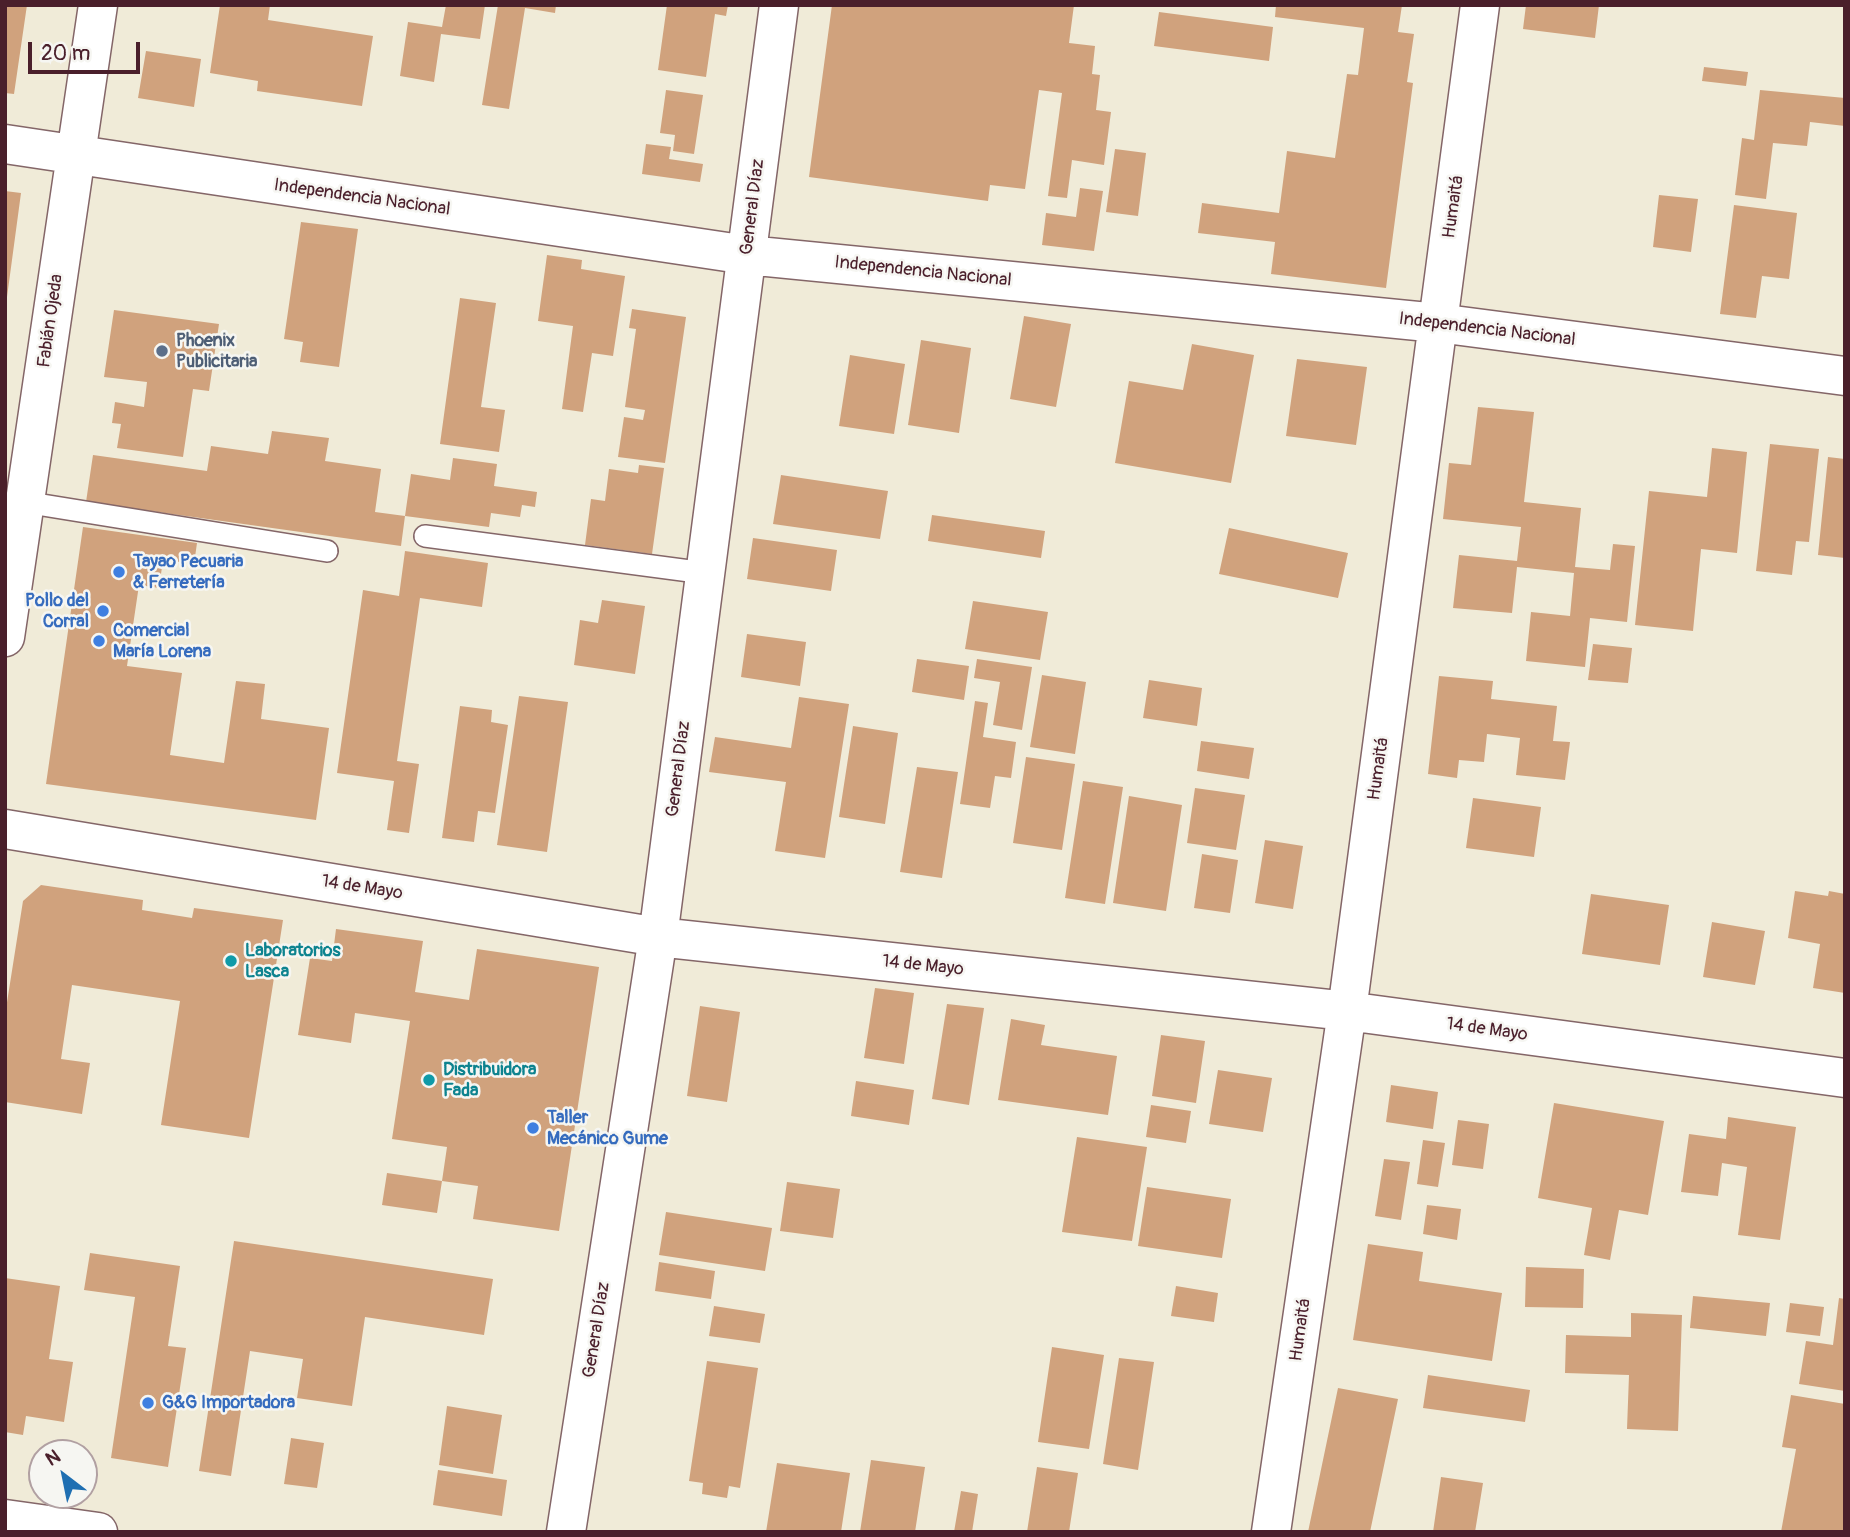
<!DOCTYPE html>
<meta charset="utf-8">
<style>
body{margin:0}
#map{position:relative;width:1850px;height:1537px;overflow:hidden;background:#f0ebd8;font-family:Pangolin,sans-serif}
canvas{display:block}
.frame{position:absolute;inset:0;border:7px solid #4a1f2b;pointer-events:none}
.north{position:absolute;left:28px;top:1439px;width:70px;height:70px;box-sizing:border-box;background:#f6f6f2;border:2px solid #b1a0a2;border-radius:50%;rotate:328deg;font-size:19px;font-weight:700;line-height:28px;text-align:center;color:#4a1f2b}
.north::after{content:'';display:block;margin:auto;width:24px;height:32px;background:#1f6fb2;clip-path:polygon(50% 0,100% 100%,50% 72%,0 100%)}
.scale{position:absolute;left:28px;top:42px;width:112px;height:32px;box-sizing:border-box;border:4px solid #4a1f2b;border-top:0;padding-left:9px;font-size:21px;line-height:24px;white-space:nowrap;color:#4a1f2b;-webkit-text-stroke:5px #f6f6f2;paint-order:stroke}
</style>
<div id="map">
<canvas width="1850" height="1537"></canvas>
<div class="frame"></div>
<div class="north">N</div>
<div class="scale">20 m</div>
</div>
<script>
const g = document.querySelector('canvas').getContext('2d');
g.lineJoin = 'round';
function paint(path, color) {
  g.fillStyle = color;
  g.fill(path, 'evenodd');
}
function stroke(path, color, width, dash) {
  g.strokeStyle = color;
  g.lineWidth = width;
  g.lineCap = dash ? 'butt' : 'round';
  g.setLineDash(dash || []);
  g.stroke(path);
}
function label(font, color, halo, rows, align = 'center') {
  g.font = font + ' Pangolin,sans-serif';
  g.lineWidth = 5;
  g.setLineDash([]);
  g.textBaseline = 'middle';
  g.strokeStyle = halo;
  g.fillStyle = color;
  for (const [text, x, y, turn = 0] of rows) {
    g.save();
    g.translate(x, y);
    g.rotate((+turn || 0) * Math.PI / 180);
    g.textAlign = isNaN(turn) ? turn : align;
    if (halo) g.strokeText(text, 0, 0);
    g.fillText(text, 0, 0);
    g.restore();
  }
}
const building = new Path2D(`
 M 5,5 L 27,5 L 14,94 L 5,93 Z
 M 220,5 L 270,5 L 268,20 L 373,36 L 362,106 L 257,91 L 258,81 L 210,73 Z
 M 446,5 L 485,5 L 480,39 L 441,34 L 434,82 L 400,76 L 408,22 L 442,27 Z
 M 498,5 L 556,5 L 555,13 L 525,8 L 509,109 L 482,105 Z
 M 667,5 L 728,5 L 726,16 L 715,14 L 706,77 L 658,70 Z
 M 832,5 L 1074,5 L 1069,43 L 1095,46 L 1092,74 L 1100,75 L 1096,110 L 1111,112 L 1104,165 L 1072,160 L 1067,198 L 1048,196 L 1062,93 L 1039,90 L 1025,189 L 990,185 L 988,201 L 809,177 Z
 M 1276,5 L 1402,5 L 1398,32 L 1414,34 L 1407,82 L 1413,83 L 1386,288 L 1271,274 L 1275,242 L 1198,233 L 1202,203 L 1279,213 L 1287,151 L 1335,158 L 1347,74 L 1358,75 L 1364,28 L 1275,17 Z
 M 1526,5 L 1599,5 L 1595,38 L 1523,29 Z
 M 1159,12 L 1273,27 L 1269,61 L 1154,46 Z
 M 146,51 L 201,59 L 194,107 L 138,98 Z
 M 1704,67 L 1748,72 L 1746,86 L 1702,81 Z
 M 666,90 L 703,95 L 694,154 L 673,151 L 675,135 L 660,133 Z
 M 1760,90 L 1845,98 L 1845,126 L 1810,122 L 1807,146 L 1773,143 L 1766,199 L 1735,195 L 1742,138 L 1754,140 Z
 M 646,144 L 671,147 L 669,159 L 703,164 L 700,182 L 642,174 Z
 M 1115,149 L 1146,153 L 1138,216 L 1106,212 Z
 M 1080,188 L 1103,191 L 1094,251 L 1042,245 L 1046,213 L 1076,217 Z
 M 5,191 L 21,193 L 7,297 L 5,297 Z
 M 1659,195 L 1698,199 L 1691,252 L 1653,247 Z
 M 1734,205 L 1797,213 L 1789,279 L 1762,276 L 1756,318 L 1720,314 Z
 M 301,222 L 358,229 L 339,367 L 300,362 L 303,342 L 284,339 Z
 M 547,255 L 582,260 L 581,269 L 625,276 L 613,356 L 592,353 L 583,412 L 562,409 L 573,326 L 538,321 Z
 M 460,298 L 496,303 L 481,407 L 505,410 L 499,452 L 440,444 Z
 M 632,309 L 686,317 L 665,463 L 618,457 L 624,417 L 643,420 L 645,410 L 625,407 L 636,329 L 629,328 Z
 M 114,310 L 219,324 L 209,391 L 193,389 L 183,457 L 117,448 L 121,424 L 112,423 L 115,402 L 144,407 L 147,382 L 104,377 Z
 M 1024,316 L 1071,324 L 1056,407 L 1010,399 Z
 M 921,340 L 971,348 L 959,433 L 908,425 Z
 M 1192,344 L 1254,355 L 1231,483 L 1115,463 L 1129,381 L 1183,390 Z
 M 850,355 L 905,364 L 894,434 L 839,426 Z
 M 1297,359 L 1367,367 L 1356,445 L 1286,436 Z
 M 1478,407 L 1534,412 L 1524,502 L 1581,508 L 1575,567 L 1610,570 L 1613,544 L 1635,546 L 1627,622 L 1590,618 L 1585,667 L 1526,661 L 1531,612 L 1570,616 L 1574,573 L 1517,567 L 1512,613 L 1453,608 L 1459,555 L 1517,561 L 1521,527 L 1443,519 L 1449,463 L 1471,465 Z
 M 272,431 L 329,438 L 325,461 L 381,469 L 375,512 L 405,516 L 401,546 L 86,502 L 93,455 L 207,471 L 211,446 L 268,454 Z
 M 1770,444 L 1819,449 L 1809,542 L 1796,541 L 1792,575 L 1756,571 Z
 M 1712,448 L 1747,452 L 1737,553 L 1701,549 L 1693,631 L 1635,625 L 1649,491 L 1707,497 Z
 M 1828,457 L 1845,459 L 1845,558 L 1818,555 Z
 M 453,458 L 497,464 L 494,486 L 537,492 L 535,507 L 522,505 L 520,517 L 491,513 L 489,527 L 405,516 L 411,474 L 450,480 Z
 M 639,465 L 664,468 L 652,554 L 585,545 L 591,499 L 605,501 L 609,469 L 638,473 Z
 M 781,475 L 888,491 L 880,539 L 773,524 Z
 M 932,515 L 1045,531 L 1041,558 L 928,541 Z
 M 83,527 L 197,543 L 194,564 L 163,560 L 159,588 L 139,585 L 127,666 L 182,673 L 170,755 L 224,763 L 236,681 L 265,684 L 261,719 L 329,728 L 316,820 L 46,784 Z
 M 1229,528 L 1348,553 L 1338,598 L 1219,574 Z
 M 753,538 L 837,550 L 831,591 L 747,579 Z
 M 405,551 L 488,563 L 482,607 L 420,598 L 397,761 L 419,764 L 409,833 L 387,830 L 394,781 L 337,773 L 363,590 L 399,596 Z
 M 602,600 L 645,606 L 635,674 L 574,665 L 580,620 L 598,623 Z
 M 973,601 L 1048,612 L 1040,660 L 965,649 Z
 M 747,634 L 806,642 L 800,686 L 741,677 Z
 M 1593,644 L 1632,648 L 1628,683 L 1588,680 Z
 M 917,659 L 969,666 L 964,700 L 912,692 Z
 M 977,659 L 1032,667 L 1022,730 L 993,725 L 1000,682 L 974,678 Z
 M 1042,675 L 1086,682 L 1075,754 L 1030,747 Z
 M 1439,676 L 1493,681 L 1491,699 L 1557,706 L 1553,741 L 1570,742 L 1565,780 L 1516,775 L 1520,738 L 1487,734 L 1484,762 L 1459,760 L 1457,778 L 1428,774 Z
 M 1149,680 L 1202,688 L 1197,726 L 1143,718 Z
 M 519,696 L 568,702 L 547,852 L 497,845 Z
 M 799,697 L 849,704 L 825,858 L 775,851 L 786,782 L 709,772 L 715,737 L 791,748 Z
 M 975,701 L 988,703 L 983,737 L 1016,742 L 1011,778 L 995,776 L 990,808 L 960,804 Z
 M 460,706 L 492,710 L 491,722 L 508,725 L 495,813 L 478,811 L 474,842 L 442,838 Z
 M 853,726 L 898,733 L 885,824 L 839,817 Z
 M 1201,741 L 1254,748 L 1249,779 L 1197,771 Z
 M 1026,757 L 1075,764 L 1062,850 L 1013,843 Z
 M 917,767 L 958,772 L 942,878 L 900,872 Z
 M 1083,781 L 1123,787 L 1105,904 L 1065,898 Z
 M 1195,788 L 1245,795 L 1236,850 L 1187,843 Z
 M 1129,796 L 1182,805 L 1166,911 L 1113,903 Z
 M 1473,798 L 1541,807 L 1534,857 L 1466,848 Z
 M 1265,840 L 1303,846 L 1293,909 L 1255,903 Z
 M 1202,854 L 1238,860 L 1230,913 L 1194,908 Z
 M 41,885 L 143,900 L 142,910 L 192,918 L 194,908 L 283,920 L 249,1138 L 161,1125 L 180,1001 L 72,985 L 61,1059 L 90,1063 L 82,1114 L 5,1102 L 5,1015 L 23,901 Z
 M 1795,891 L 1828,896 L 1829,891 L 1845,894 L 1845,993 L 1813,988 L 1820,944 L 1788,938 Z
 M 1591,894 L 1669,905 L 1660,965 L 1582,954 Z
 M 1712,922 L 1765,931 L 1755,985 L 1703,977 Z
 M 336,929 L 423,941 L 415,992 L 469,1000 L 477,949 L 599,967 L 559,1231 L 473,1219 L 478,1186 L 442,1181 L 447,1147 L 392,1139 L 410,1021 L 355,1013 L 351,1043 L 298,1035 L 310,958 L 332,961 Z
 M 875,988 L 914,993 L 904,1064 L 864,1058 Z
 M 947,1004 L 984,1008 L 969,1105 L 932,1099 Z
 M 700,1006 L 740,1012 L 727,1102 L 687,1096 Z
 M 1011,1019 L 1045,1025 L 1041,1045 L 1117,1056 L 1108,1115 L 998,1100 Z
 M 1161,1035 L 1205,1041 L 1196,1103 L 1152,1096 Z
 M 1218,1070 L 1272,1078 L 1263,1132 L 1209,1124 Z
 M 856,1081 L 914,1090 L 909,1125 L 851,1116 Z
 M 1391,1085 L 1438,1092 L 1433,1129 L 1386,1122 Z
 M 1554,1103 L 1664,1121 L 1648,1215 L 1619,1210 L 1610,1260 L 1584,1255 L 1592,1208 L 1538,1198 Z
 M 1151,1105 L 1191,1111 L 1186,1143 L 1146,1137 Z
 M 1728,1117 L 1796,1127 L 1780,1240 L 1738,1235 L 1747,1167 L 1722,1163 L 1718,1196 L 1681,1192 L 1689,1134 L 1726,1139 Z
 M 1458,1120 L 1489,1124 L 1483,1169 L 1452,1165 Z
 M 1077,1137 L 1147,1147 L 1132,1241 L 1062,1232 Z
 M 1423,1140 L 1445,1143 L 1438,1187 L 1417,1184 Z
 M 1384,1159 L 1410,1162 L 1401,1220 L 1375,1216 Z
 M 387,1173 L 442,1181 L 437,1213 L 382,1205 Z
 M 787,1182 L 840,1189 L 833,1238 L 780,1231 Z
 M 1147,1187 L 1231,1199 L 1222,1258 L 1138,1246 Z
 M 1427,1205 L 1461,1209 L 1457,1240 L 1423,1234 Z
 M 666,1212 L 772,1228 L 765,1271 L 659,1255 Z
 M 234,1241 L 493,1279 L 484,1335 L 365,1317 L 352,1406 L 297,1398 L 303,1359 L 250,1351 L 231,1476 L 199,1471 Z
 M 1368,1244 L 1423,1252 L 1419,1281 L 1502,1293 L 1492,1361 L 1353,1340 Z
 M 90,1253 L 180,1266 L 168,1346 L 186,1348 L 168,1467 L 111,1458 L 135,1297 L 84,1290 Z
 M 659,1262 L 715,1271 L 711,1299 L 655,1291 Z
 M 1526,1267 L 1584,1269 L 1583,1308 L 1525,1307 Z
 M 5,1278 L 60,1286 L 49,1359 L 73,1362 L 64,1422 L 26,1416 L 23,1435 L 5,1432 Z
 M 1176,1286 L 1218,1293 L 1214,1322 L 1171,1316 Z
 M 1693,1296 L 1770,1303 L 1766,1336 L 1690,1328 Z
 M 1839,1298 L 1845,1299 L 1845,1391 L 1799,1384 L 1806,1341 L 1833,1345 Z
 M 1790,1303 L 1824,1307 L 1820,1336 L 1786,1332 Z
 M 714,1306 L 765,1314 L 760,1343 L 709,1336 Z
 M 1631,1313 L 1682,1315 L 1678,1431 L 1627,1429 L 1629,1375 L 1565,1373 L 1566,1335 L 1631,1337 Z
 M 1052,1347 L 1104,1355 L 1089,1449 L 1038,1442 Z
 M 1119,1358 L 1154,1362 L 1138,1470 L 1103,1464 Z
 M 707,1361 L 758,1368 L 740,1488 L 729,1486 L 727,1498 L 702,1494 L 703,1483 L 689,1481 Z
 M 1428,1375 L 1530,1390 L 1525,1422 L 1423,1408 Z
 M 1338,1388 L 1398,1399 L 1370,1532 L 1308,1532 Z
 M 1791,1395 L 1845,1404 L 1845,1532 L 1781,1532 L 1796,1449 L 1782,1447 Z
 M 447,1406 L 502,1415 L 493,1474 L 439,1465 Z
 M 291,1438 L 324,1443 L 317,1488 L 284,1484 Z
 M 871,1460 L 925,1467 L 915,1532 L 860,1532 Z
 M 777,1463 L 850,1473 L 841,1532 L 766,1532 Z
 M 1037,1467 L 1078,1473 L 1069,1532 L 1027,1532 Z
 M 438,1470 L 507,1480 L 502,1516 L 433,1505 Z
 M 1441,1477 L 1483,1483 L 1475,1532 L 1433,1532 Z
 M 961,1491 L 978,1494 L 972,1532 L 954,1532 Z`);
const service = new Path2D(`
 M 24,502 L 327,551
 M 425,536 L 705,573`);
const minor = new Path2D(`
 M 5,144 L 747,255 L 1438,323 L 1845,376
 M 5,637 L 98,5
 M 5,829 L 658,937 L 1347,1011 L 1845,1078
 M 5,1519 L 98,1532
 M 566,1532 L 658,937 L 779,5
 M 1271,1532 L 1347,1011 L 1480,5`);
const markers = [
 [162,351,7,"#5c6f8a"],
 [119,572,7,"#3f7fe0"],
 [103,611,7,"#3f7fe0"],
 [99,641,7,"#3f7fe0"],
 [231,961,7,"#0f9aa8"],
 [429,1080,7,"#0f9aa8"],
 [533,1128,7,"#3f7fe0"],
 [148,1403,7,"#3f7fe0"]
];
const streetNames = [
 ["Independencia Nacional",362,198,8],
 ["General Díaz",753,207,-83],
 ["Humaitá",1454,207,-82],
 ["Independencia Nacional",923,272,6],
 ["Fabián Ojeda",51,321,-82],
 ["Independencia Nacional",1487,330,7],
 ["General Díaz",679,769,-83],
 ["Humaitá",1379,769,-82],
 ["14 de Mayo",362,888,9],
 ["14 de Mayo",923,966,6],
 ["14 de Mayo",1487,1030,8],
 ["General Díaz",597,1330,-81],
 ["Humaitá",1301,1330,-82]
];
const serviceNames = [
 ["Phoenix",176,341],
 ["Publicitaria",176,362]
];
const shopNames = [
 ["Tayao Pecuaria",133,562],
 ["& Ferretería",133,583],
 ["Pollo del",89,601,"right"],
 ["Corral",89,622,"right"],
 ["Comercial",113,631],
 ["María Lorena",113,652],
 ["Taller",547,1118],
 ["Mecánico Gume",547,1139],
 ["G&G Importadora",162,1403]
];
const cultureNames = [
 ["Laboratorios",245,951],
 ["Lasca",245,972],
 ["Distribuidora",443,1070],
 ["Fada",443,1091]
];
paint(building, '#d0a27d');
stroke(service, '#846668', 24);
stroke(minor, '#846668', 41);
stroke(service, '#fff', 21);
stroke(minor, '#fff', 38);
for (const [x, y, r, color] of markers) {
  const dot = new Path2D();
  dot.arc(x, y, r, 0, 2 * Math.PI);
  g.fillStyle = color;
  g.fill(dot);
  stroke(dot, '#f6f6f2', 2.5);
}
label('18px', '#4a1f2b', '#f6f6f2', streetNames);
label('bold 18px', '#4e5e75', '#f6f6f2', serviceNames, 'left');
label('bold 18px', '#366cbe', '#f6f6f2', shopNames, 'left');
label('bold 18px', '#0d838f', '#f6f6f2', cultureNames, 'left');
</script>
